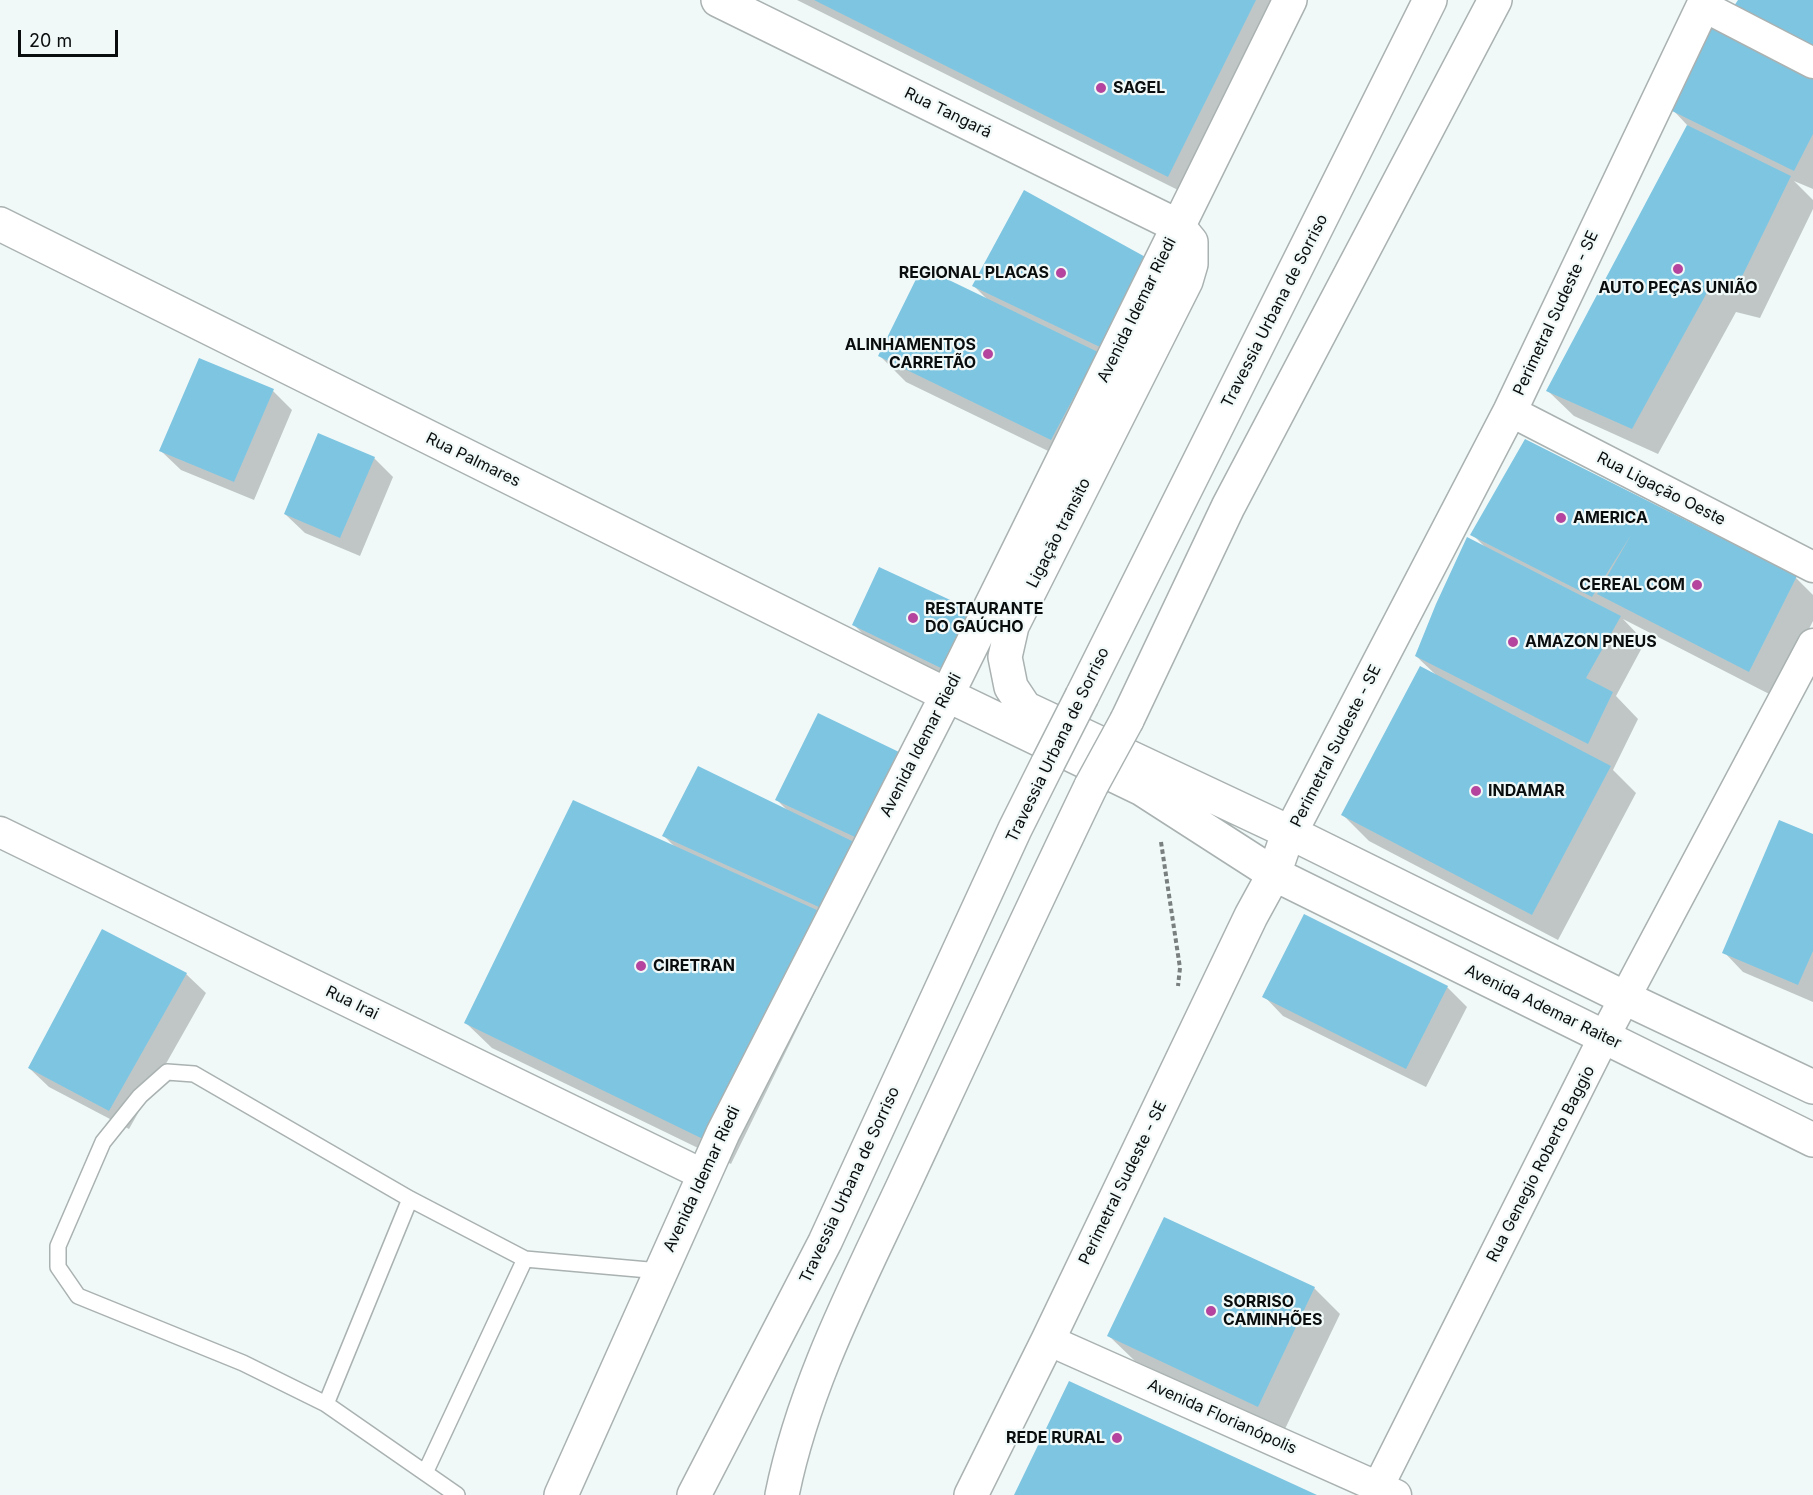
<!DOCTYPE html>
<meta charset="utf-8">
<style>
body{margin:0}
#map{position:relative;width:1813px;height:1495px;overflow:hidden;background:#f0f8f8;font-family:Inter,sans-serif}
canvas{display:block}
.scale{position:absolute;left:18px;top:30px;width:100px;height:27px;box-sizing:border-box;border:3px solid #0a0d0d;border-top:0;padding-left:8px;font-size:18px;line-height:21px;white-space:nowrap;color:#0a0d0d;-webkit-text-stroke:4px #f0f8f8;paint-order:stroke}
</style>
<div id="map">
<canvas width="1813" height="1495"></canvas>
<div class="scale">20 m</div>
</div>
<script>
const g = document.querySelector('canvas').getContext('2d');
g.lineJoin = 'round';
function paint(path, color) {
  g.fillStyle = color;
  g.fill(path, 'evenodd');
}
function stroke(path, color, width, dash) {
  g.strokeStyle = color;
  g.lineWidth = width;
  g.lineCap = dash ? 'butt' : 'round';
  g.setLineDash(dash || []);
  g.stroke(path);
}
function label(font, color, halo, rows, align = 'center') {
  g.font = font + ' Inter,sans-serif';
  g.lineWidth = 4.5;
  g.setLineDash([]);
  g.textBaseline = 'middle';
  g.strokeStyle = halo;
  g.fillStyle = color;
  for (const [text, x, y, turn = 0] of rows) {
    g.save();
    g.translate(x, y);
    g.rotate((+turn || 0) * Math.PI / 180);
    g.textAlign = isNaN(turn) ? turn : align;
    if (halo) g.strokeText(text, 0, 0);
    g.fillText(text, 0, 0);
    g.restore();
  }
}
const shadow = new Path2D(`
 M 797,0 L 1285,0 L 1188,195 Z
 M 1813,80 L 1813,189 L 1794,181 L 1813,200 L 1813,209 L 1760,318 L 1736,312 L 1658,454 L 1574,416 L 1548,391 L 1688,126 L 1672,109 Z
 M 974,286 L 1174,286 L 1077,465 L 906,382 L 880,356 L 988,300 Z
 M 273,391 L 292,410 L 254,500 L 181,470 L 161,451 Z
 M 1526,441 L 1796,578 L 1813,595 L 1813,621 L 1775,697 L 1623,619 L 1645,642 L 1616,696 L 1638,719 L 1613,770 L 1636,793 L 1558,940 L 1369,841 L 1343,815 L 1436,675 L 1416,656 L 1485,547 L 1472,534 Z
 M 374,458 L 393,477 L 360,556 L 305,533 L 285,514 Z
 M 973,612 L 965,689 L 873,644 L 853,624 Z
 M 819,715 L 899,753 L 918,773 L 842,937 L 731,1164 L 492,1048 L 466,1023 L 676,848 L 664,836 L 788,811 L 777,800 Z
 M 1813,836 L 1813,1002 L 1743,972 L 1724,952 Z
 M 186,974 L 206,993 L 129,1129 L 49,1087 L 29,1068 Z
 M 1447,987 L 1467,1007 L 1426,1087 L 1283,1016 L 1264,996 Z
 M 1314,1288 L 1340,1314 L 1284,1431 L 1135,1361 L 1109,1336 Z`);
const building = new Path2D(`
 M 814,0 L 1256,0 L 1168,177 Z
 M 1738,0 L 1813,0 L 1813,47 L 1732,9 Z
 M 1712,27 L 1813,78 L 1813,134 L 1794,171 L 1670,110 Z
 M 1687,125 L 1791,176 L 1734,293 L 1710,287 L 1632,429 L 1546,391 Z
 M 1024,190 L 1149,259 L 1104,349 L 972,286 Z
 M 922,267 L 1098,352 L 1051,440 L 878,356 Z
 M 199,358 L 274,389 L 234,482 L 159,451 Z
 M 318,433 L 375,457 L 340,538 L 284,514 Z
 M 1525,439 L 1797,576 L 1749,672 L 1597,594 L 1631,535 L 1592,597 L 1470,535 Z
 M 1467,537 L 1621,616 L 1586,678 L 1613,692 L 1588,744 L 1415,656 L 1436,604 Z
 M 879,567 L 974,611 L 945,670 L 852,625 Z
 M 1420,666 L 1611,766 L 1532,915 L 1341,815 Z
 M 818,713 L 899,752 L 855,837 L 775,800 Z
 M 698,766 L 854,842 L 821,908 L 662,836 Z
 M 573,800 L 817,910 L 705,1140 L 464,1023 Z
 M 1779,820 L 1813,834 L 1813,951 L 1798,985 L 1722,953 Z
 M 1304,914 L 1448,986 L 1406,1069 L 1262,997 Z
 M 102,929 L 187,973 L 109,1111 L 28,1068 Z
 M 1164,1217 L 1315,1287 L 1258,1407 L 1107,1336 Z
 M 1069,1381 L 1317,1495 L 1014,1495 Z`);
const path = new Path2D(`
 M 1161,842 L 1180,968 L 1178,986`);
const lane = new Path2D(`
 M 326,1404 L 410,1199
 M 425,1473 L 525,1259
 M 457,1495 L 326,1404 L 243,1363 L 78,1296 L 58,1267 L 58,1246 L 103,1142 L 140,1096 L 167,1072 L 194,1074 L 410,1199 L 525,1259 L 660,1271`);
const street = new Path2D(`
 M 1703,6 L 1813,63
 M 1510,411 L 1813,567
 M 0,832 L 704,1175
 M 1048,1340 L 1396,1495
 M 1374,1495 L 1604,1037 L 1813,644`);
const secondary = new Path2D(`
 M 718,0 L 1178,226 L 1191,242 L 1191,264 L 1186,281 L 1012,626 L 1005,657 L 1011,687 L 1025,708 L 1291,833 L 1625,998 L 1813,1087
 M 0,224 L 947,695 L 1142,789 L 1274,874 L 1813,1140
 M 561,1495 L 723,1133 L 947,695 L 1290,0
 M 971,1495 L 1048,1340 L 1251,916 L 1274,874 L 1284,845 L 1510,411 L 1706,0`);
const highway = new Path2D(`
 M 1082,696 L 1430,0
 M 1127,720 L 1228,507 L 1495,0
 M 694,1495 L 825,1242 L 1015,829 L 1048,763
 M 782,1495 C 804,1385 857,1285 904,1184 C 966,1051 1027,919 1091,786`);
const highwayBridge = new Path2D(`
 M 1048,763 L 1082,696
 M 1091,786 L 1127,720`);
const markers = [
 [1101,88,6,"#b5449f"],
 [1678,269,6,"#b5449f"],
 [1061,273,6,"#b5449f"],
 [988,354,6,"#b5449f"],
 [1561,518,6,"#b5449f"],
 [1697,585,6,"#b5449f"],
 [913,618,6,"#b5449f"],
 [1513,642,6,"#b5449f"],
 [1476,791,6,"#b5449f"],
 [641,966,6,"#b5449f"],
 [1211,1311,6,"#b5449f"],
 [1117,1438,6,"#b5449f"]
];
const poiNames = [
 ["SAGEL",1113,88],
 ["REGIONAL PLACAS",1049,273,"right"],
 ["AUTO PEÇAS UNIÃO",1678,288,"center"],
 ["ALINHAMENTOS",976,345,"right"],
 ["CARRETÃO",976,363,"right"],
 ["AMERICA",1573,518],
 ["CEREAL COM",1685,585,"right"],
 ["RESTAURANTE",925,609],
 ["DO GAÚCHO",925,627],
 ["AMAZON PNEUS",1525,642],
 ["INDAMAR",1488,791],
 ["CIRETRAN",653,966],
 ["SORRISO",1223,1302],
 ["CAMINHÕES",1223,1320],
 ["REDE RURAL",1105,1438,"right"]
];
const streetNames = [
 ["Rua Tangará",948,113,26],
 ["Avenida Idemar Riedi",1137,310,-64],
 ["Travessia Urbana de Sorriso",1275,311,-63],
 ["Perimetral Sudeste - SE",1556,313,-65],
 ["Rua Palmares",473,460,26],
 ["Rua Ligação Oeste",1661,489,27],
 ["Ligação transito",1059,533,-63],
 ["Avenida Idemar Riedi",921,745,-63],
 ["Travessia Urbana de Sorriso",1058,745,-64],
 ["Perimetral Sudeste - SE",1336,746,-63],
 ["Rua Irai",352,1003,26],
 ["Avenida Ademar Raiter",1543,1007,26],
 ["Rua Genegio Roberto Baggio",1541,1164,-63],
 ["Avenida Idemar Riedi",702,1179,-65],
 ["Perimetral Sudeste - SE",1123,1183,-64],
 ["Travessia Urbana de Sorriso",850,1185,-65],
 ["Avenida Florianópolis",1222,1417,24]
];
paint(shadow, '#0003');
paint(building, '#7ec5e1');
stroke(lane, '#aab1b1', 18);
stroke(street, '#aab1b1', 33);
stroke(secondary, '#aab1b1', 36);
stroke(highway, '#aab1b1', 36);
stroke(path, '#797f7f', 4, [4.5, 3]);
stroke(lane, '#fff', 15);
stroke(street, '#fff', 30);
stroke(secondary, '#fff', 33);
stroke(highway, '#fff', 33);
stroke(highwayBridge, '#aab1b1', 36, []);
stroke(highwayBridge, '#fff', 33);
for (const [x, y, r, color] of markers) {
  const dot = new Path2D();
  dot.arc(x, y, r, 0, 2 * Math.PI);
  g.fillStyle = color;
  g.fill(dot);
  stroke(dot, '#f0f8f8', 2);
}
label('bold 16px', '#0a0d0d', '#f0f8f8', poiNames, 'left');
label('16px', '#0a0d0d', '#f0f8f8', streetNames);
</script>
